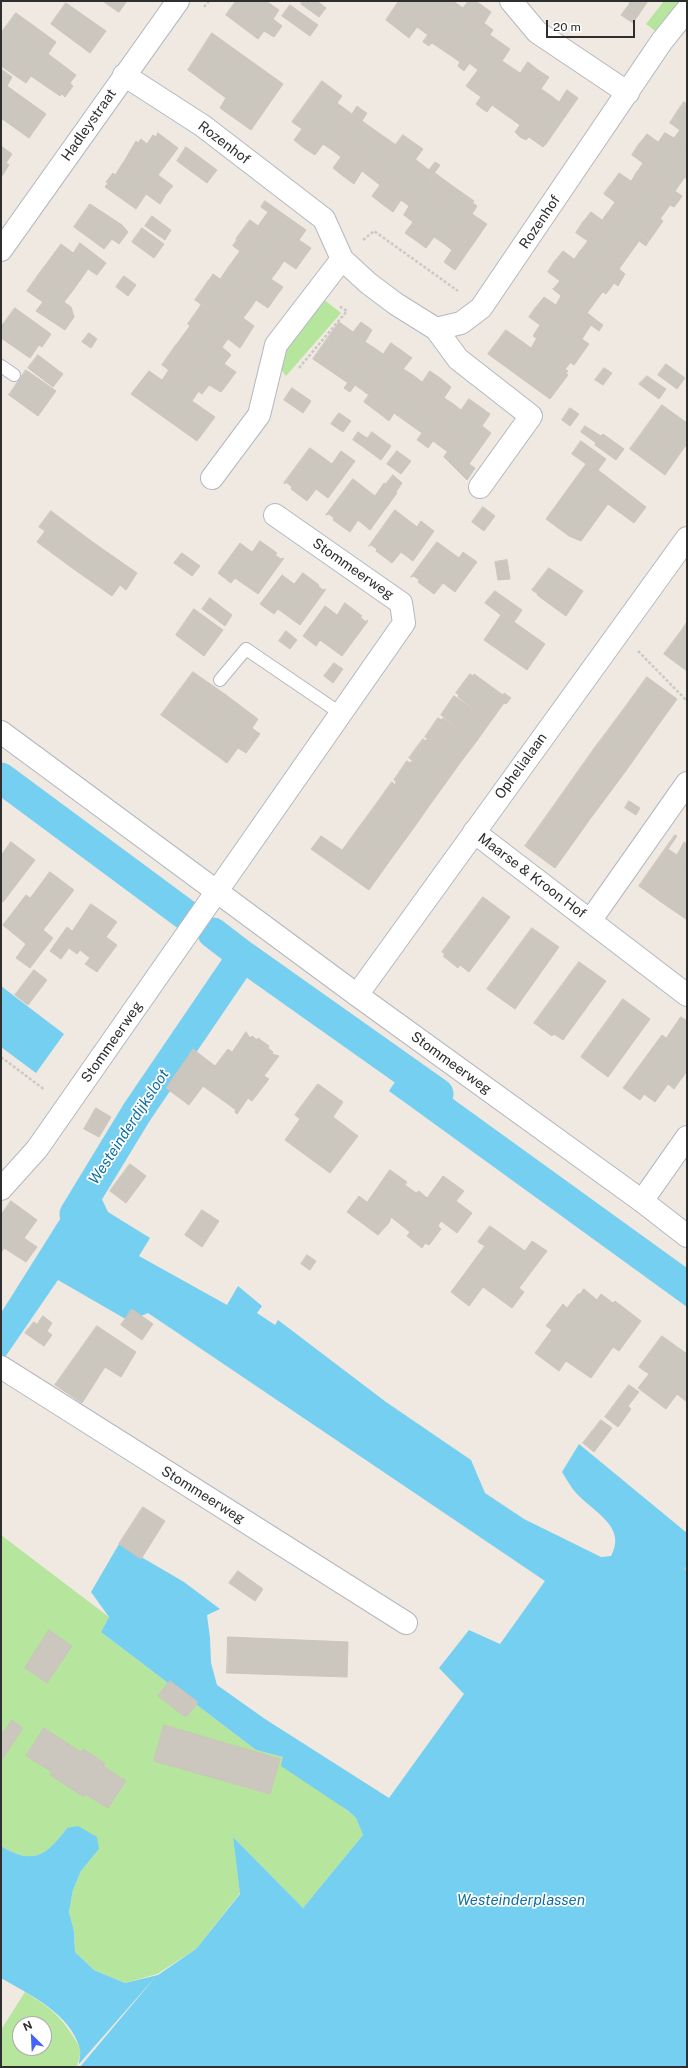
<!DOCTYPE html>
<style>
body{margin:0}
#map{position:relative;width:688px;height:2068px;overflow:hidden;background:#efe9e1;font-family:"Public Sans",sans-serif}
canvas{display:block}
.frame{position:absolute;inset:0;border:2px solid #2e2e2e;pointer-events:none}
.north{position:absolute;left:12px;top:2016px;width:40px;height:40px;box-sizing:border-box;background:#fff;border:1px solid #ababab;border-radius:50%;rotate:336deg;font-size:11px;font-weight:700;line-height:16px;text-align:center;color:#2e2e2e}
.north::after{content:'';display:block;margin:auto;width:14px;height:18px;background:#4264fb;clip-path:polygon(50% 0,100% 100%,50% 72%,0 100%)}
.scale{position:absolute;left:546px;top:20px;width:89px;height:18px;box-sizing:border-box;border:2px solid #2e2e2e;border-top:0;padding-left:5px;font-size:12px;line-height:14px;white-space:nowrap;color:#2e2e2e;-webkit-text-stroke:3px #fff;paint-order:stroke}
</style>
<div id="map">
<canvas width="688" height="2068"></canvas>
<div class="frame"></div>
<div class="north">N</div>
<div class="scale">20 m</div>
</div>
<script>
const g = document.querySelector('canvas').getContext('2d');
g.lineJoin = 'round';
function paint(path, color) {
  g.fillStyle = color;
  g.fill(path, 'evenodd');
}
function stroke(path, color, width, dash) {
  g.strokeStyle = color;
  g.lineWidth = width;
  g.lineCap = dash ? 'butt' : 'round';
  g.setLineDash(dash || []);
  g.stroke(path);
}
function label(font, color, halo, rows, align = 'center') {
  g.font = font + ' "Public Sans",sans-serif';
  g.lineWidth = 3.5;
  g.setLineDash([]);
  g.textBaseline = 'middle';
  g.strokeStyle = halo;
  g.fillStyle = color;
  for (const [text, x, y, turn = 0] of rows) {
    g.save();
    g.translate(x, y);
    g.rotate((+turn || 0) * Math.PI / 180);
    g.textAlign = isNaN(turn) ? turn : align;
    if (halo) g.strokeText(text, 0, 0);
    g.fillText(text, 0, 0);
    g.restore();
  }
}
const green = new Path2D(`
 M 664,1 L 684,1 L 662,36 L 646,24 Z
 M 318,295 L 341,313 L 286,376 L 278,365 Z
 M 1,1535 L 109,1617 L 101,1632 L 256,1750 L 283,1757 L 356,1818 L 363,1835 L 303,1908 L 233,1837 L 240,1893 L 196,1949 L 157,1974 L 125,1983 L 94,1970 L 75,1952 L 74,1931 L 69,1912 L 73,1890 L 81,1871 L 99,1849 L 67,1828 C 47,1855 33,1866 1,1846 Z
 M 25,1992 C 53,2009 65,2020 81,2050 L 77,2067 L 1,2067 L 1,2030 ZM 20,2024 L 44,2024 L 44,2048 L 20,2048 Z`);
const water = new Path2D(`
 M 1,986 L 64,1034 L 36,1073 L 1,1047 Z
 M 406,1065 L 687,1268 L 687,1307 L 389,1091 Z
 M 94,1165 L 99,1193 L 108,1212 L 150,1238 L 139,1256 L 227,1305 L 238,1286 L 262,1306 L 257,1313 L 275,1325 L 278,1320 L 386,1402 L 471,1460 L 485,1493 L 524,1519 L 601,1557 L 611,1556 C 627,1527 595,1513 578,1495 C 572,1489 567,1480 562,1472 L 579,1444 L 687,1533 L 687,2067 L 80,2067 L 157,1975 L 79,2064 C 79,2060 81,2053 80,2049 C 70,2013 30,1995 1,1978 L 1,1846 C 33,1866 47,1855 67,1828 L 78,1826 L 97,1837 L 99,1849 L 81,1871 L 73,1890 L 69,1912 L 74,1931 L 75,1952 L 94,1970 L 125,1983 L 158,1975 L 196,1949 L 240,1894 L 233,1837 L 303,1908 L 363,1835 L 356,1818 L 347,1810 L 281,1766 L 283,1757 L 256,1750 L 101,1632 L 109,1617 L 91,1592 L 119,1544 L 184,1582 L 220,1609 L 207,1615 L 210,1638 L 211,1663 L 217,1685 L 265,1719 L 389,1798 L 464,1694 L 439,1668 L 469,1630 L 500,1644 L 545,1581 L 148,1313 L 129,1321 L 58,1280 L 1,1363 L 1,1313 Z`);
const canal = new Path2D(`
 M 1,778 L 186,915
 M 243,956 L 438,1094
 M 75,1214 L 137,1112 L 243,956 L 213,933`);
const building = new Path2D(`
 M 103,1 L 127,1 L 119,12 Z
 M 236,1 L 266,1 L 279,10 L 273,19 L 282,26 L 274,37 L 264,31 L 258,39 L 226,15 Z
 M 302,1 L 317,1 L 326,8 L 319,17 L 301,4 Z
 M 399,1 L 448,1 L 451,3 L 428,35 L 417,27 L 409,38 L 386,20 Z
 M 453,1 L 463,8 L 468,1 L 475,1 L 480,4 L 447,53 L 432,43 L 429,46 L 423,42 Z
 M 627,1 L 648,1 L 633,23 L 621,15 L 630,3 Z
 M 66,3 L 106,31 L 90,53 L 51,24 Z
 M 480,4 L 491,12 L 484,23 L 493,30 L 464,71 L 458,66 L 460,62 L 447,53 Z
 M 290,5 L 318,25 L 310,36 L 282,16 Z
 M 16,13 L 56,42 L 48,54 L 76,75 L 70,83 L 73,86 L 65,97 L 62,94 L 60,96 L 31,76 L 26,83 L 1,66 L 1,33 Z
 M 212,33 L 283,84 L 251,130 L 220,108 L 226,98 L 188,70 Z
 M 490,35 L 510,49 L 502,61 L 511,67 L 481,108 L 476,104 L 481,97 L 466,86 L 478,70 L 469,63 Z
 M 528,62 L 538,70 L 506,115 L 492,105 L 487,112 L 481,108 L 511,67 L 520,73 Z
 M 1,69 L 12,77 L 7,86 L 46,114 L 29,138 L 1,118 Z
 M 538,70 L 549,77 L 541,89 L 550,95 L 520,137 L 515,132 L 520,125 L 506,115 Z
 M 322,81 L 342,96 L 304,148 L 294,140 L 302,129 L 292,122 Z
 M 567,90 L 578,98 L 546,144 L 543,147 L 529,137 L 526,140 L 520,137 L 550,95 L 559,102 Z
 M 684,102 L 687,104 L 687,120 L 677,112 Z
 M 337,103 L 352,114 L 357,106 L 362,110 L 332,150 L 323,144 L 315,155 L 304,148 Z
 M 362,110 L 367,113 L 362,121 L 376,131 L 343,176 L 333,168 L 341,157 L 332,150 Z
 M 677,112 L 687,120 L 687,149 L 665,133 L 674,138 L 680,130 L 670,123 Z
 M 376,131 L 396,145 L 371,178 L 362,171 L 354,184 L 343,176 Z
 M 158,133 L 178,148 L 158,175 L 173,186 L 166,194 L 123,163 L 136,141 L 138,143 L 141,139 L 147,144 L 153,135 L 156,137 Z
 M 665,133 L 687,149 L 687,179 L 639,144 L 647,134 L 658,142 Z
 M 403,135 L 423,149 L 382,204 L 372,196 L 380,185 L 371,178 Z
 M 639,144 L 685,177 L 675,191 L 682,196 L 678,202 L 637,172 L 643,163 L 632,155 Z
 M 1,146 L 12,154 L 6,163 L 9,165 L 2,176 Z
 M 186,147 L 217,170 L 207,183 L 177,161 Z
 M 415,159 L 429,170 L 435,162 L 440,165 L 404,215 L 409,206 L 401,200 L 393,212 L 382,204 Z
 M 123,163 L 166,194 L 160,204 L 146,194 L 136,209 L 105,187 L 108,183 L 106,182 L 113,173 L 115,175 Z
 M 637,172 L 678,202 L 674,207 L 670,205 L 660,219 L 612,183 L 619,173 L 631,181 Z
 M 435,173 L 454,187 L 415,240 L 405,233 L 413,222 L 404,215 Z
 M 612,183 L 663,221 L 649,241 L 609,211 L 615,202 L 604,194 Z
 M 454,187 L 474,201 L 443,243 L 434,237 L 426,248 L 415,240 Z
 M 265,201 L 306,230 L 299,240 L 311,248 L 303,259 L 258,226 L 268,212 L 261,207 Z
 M 473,203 L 477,206 L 472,214 L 487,224 L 455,270 L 444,262 L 452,250 L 443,243 Z
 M 90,204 L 122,225 L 128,232 L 119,244 L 112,239 L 104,249 L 74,227 Z
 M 609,211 L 649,240 L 646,246 L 639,241 L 629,255 L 583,222 L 591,212 L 602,220 Z
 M 152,216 L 171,230 L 165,240 L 145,226 Z
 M 250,220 L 303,259 L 296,269 L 284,261 L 278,270 L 236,239 Z
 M 583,222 L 629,255 L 619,269 L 625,274 L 622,279 L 581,250 L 588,241 L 576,233 Z
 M 142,228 L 164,244 L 154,258 L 132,242 Z
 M 237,240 L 278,270 L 271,279 L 283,287 L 275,298 L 230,265 L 240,251 L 233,246 Z
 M 80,243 L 106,263 L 97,275 L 88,269 L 74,289 L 44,267 L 61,244 L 73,253 Z
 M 581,250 L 622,279 L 618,286 L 614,283 L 606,294 L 603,292 L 601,294 L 555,261 L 563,251 L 574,259 Z
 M 555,261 L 601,294 L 587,313 L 596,320 L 553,289 L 560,281 L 548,272 Z
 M 230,265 L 275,298 L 268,308 L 256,300 L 250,309 L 209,280 L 213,274 L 220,279 Z
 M 44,267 L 74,289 L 64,302 L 71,307 L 74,317 L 65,330 L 36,311 L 43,302 L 27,291 Z
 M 124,276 L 136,285 L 128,296 L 116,287 Z
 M 209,280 L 250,309 L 243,318 L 254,326 L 247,337 L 195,300 Z
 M 553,289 L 603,325 L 599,331 L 591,325 L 582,339 L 536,307 L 544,297 L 556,305 L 561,296 Z
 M 202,304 L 247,337 L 240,348 L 228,339 L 222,347 L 231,355 L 188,324 Z
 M 536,307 L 589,344 L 574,365 L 533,336 L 540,325 L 529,317 Z
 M 15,308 L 51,334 L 42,347 L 39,345 L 30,358 L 1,338 L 1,327 Z
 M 339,322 L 353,332 L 361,322 L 372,330 L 365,342 L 373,347 L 348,383 L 313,359 Z
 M 188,324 L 231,355 L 224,364 L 236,372 L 228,383 L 176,345 L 190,326 Z
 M 506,330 L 531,348 L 537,338 L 571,362 L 565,369 L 568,371 L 566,373 L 568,375 L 550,399 L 488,354 Z
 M 89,333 L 97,339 L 91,348 L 82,342 Z
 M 391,343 L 401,350 L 369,395 L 355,385 L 350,392 L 344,388 L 373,347 L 383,354 Z
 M 176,345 L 228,383 L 221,392 L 209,385 L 202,394 L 162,365 Z
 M 401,350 L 412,358 L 403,369 L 413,375 L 384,417 L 364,402 Z
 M 38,355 L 63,374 L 53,387 L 28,368 Z
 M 666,364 L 685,378 L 677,389 L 658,375 Z
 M 604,368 L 612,373 L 603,385 L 595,380 Z
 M 26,370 L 56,391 L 38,416 L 9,395 Z
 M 169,370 L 198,392 L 192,401 L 215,417 L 197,441 L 131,394 L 149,371 L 162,380 Z
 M 430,371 L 440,378 L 408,423 L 394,413 L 389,421 L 384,417 L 413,375 L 422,382 Z
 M 647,376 L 666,389 L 659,399 L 639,384 Z
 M 440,378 L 451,387 L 444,398 L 452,403 L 423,444 L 417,440 L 422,433 L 408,423 Z
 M 292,388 L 311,401 L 303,413 L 284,400 Z
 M 469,399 L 479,406 L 448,452 L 433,441 L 428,448 L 423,444 L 452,403 L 461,410 Z
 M 662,405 L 687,423 L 687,444 L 681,452 L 646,427 Z
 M 479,406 L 490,414 L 482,426 L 491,433 L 469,464 L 475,468 L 467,480 L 444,457 Z
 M 570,408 L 579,414 L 570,426 L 562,420 Z
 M 339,413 L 351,421 L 343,432 L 331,424 Z
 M 585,426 L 601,436 L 603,434 L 624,449 L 616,460 L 595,445 L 596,443 L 581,432 Z
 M 646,427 L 681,452 L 665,475 L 630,449 Z
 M 358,432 L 367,438 L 362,446 L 353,440 Z
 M 372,432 L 391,446 L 381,460 L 362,446 Z
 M 581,441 L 606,459 L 598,470 L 646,507 L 634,523 L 608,504 L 581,541 L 569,536 L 546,519 L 586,464 L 572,454 Z
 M 310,448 L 332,464 L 341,451 L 355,461 L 328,498 L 316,489 L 307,501 L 291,489 L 292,487 L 286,482 L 285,484 L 284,483 Z
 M 397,451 L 411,461 L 401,474 L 387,464 Z
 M 393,475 L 402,483 L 396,492 L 386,484 Z
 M 353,479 L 375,496 L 384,483 L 397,493 L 370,530 L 358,520 L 350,532 L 333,520 L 334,518 L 329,514 L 326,515 Z
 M 483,507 L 495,516 L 484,531 L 472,522 Z
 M 395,510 L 417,527 L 421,521 L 434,531 L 413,561 L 401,552 L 392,563 L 376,551 L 377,549 L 371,545 L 369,546 Z
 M 51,511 L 94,543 L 75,570 L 37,542 L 45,531 L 39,527 Z
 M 260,541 L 277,553 L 275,555 L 281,559 L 284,558 L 258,594 L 235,578 L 231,583 L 218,573 L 240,543 L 252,552 Z
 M 437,542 L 459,558 L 463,552 L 477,562 L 455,592 L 443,583 L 434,594 L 418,582 L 419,580 L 414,576 L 411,577 Z
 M 94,543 L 137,573 L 126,590 L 120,585 L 112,596 L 75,570 Z
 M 182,553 L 200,566 L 192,576 L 174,563 Z
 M 507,560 L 510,579 L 498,580 L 495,562 Z
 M 549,568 L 583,591 L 566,616 L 537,595 L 538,594 L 532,590 Z
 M 303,573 L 319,585 L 318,586 L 323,590 L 326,589 L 300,625 L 278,609 L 274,614 L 260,604 L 282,575 L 294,584 Z
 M 495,591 L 522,610 L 514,622 L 545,644 L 527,670 L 484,640 L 501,615 L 485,603 Z
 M 210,598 L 232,615 L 225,626 L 202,609 Z
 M 345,603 L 362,616 L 360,617 L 366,622 L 367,620 L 368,621 L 342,656 L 320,640 L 316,646 L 303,636 L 325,606 L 337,615 Z
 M 194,609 L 223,630 L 204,656 L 176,635 Z
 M 687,622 L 687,634 L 682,630 Z
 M 682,630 L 687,634 L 687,671 L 664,654 Z
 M 286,631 L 297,640 L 290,649 L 279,641 Z
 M 334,663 L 343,669 L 333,683 L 324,676 Z
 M 193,672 L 226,695 L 194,739 L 161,715 Z
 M 470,674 L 473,676 L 474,674 L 503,695 L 504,693 L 511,698 L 506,704 L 504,703 L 491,721 L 458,697 L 459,695 L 456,693 Z
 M 647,677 L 677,699 L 659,724 L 629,702 Z
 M 226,695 L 258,719 L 252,728 L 260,734 L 246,753 L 238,748 L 227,763 L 194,739 Z
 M 454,696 L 491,721 L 476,742 L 441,715 Z
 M 629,702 L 659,724 L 642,748 L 612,725 Z
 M 438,718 L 442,720 L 443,718 L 476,742 L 460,763 L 425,737 Z
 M 612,725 L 642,748 L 625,772 L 594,749 Z
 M 423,739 L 426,741 L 427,739 L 460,763 L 445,784 L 409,758 Z
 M 594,749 L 625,772 L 608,795 L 577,773 Z
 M 407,761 L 410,763 L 412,761 L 445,784 L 429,806 L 394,780 Z
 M 577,773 L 608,795 L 590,819 L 560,797 Z
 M 392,782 L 395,785 L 396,782 L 429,806 L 413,829 L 377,803 Z
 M 560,797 L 590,819 L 573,843 L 543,821 Z
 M 629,801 L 640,808 L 636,815 L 625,808 Z
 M 377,803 L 413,829 L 391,859 L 355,833 Z
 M 543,821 L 573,843 L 555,868 L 525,846 Z
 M 355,833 L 391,859 L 369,890 L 311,849 L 321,836 L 342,850 Z
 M 675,835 L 677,836 L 668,849 L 677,855 L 684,842 L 687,844 L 687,866 L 661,902 L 639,886 Z
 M 11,842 L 35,860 L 3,902 L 1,901 L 1,856 Z
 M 687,866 L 687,912 L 683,917 L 661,902 Z
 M 50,872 L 74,890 L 43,930 L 53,938 L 30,968 L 16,958 L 26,944 L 3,925 L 26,895 L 30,898 Z
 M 483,897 L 510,917 L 469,972 L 460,965 L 458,968 L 443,956 L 445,954 L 442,952 Z
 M 91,904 L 117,922 L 106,937 L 117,945 L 97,972 L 85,964 L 90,958 L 80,950 L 77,954 L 69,948 L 61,959 L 50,951 L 67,927 L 72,931 Z
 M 687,912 L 687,920 L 683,917 Z
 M 532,928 L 559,947 L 515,1009 L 487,989 Z
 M 579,962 L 606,981 L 563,1040 L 554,1034 L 552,1036 L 534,1023 Z
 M 34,970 L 47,980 L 28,1005 L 15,995 Z
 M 623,999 L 650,1019 L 608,1077 L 581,1057 Z
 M 681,1017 L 687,1021 L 687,1071 L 674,1089 L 668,1084 L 655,1102 L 644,1094 L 640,1100 L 623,1088 L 662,1035 L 666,1038 Z
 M 246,1032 L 250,1038 L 252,1036 L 257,1040 L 258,1038 L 269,1046 L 268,1048 L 273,1052 L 272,1054 L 279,1056 L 264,1076 L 269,1079 L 252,1101 L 248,1098 L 237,1114 L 235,1112 L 236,1110 L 203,1086 L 189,1105 L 166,1088 L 193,1049 L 215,1066 L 228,1049 L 232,1052 Z
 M 318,1084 L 343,1102 L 333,1117 L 358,1136 L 330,1173 L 285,1140 L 300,1119 L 295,1115 Z
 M 96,1108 L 111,1117 L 99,1137 L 84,1129 Z
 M 130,1164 L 146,1176 L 126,1203 L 110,1191 Z
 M 390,1170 L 407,1182 L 405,1185 L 416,1193 L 419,1191 L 427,1198 L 443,1176 L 464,1191 L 456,1201 L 472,1213 L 457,1233 L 441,1221 L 438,1226 L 441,1229 L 429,1245 L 425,1243 L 422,1248 L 407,1236 L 410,1232 L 391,1217 L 389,1223 L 378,1235 L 347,1212 L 359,1196 L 367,1202 Z
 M 11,1201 L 37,1220 L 24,1238 L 37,1247 L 26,1262 L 4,1248 L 1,1253 L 1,1215 Z
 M 202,1210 L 219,1221 L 202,1247 L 185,1235 Z
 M 490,1226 L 525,1251 L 532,1241 L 547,1251 L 519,1288 L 524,1292 L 512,1308 L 483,1287 L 469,1306 L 451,1292 L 485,1246 L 478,1242 Z
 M 307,1255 L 316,1261 L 310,1270 L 301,1264 Z
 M 584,1289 L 597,1300 L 601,1294 L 613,1303 L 615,1301 L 641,1321 L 619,1351 L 613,1347 L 591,1378 L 566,1361 L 559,1371 L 535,1353 L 552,1330 L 546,1326 L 563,1304 L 567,1308 L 578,1294 L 580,1294 Z
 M 132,1309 L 153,1324 L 142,1340 L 121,1325 Z
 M 43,1316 L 52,1323 L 47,1331 L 37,1325 Z
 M 34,1322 L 52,1335 L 44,1346 L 25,1333 Z
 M 97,1326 L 136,1352 L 121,1377 L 105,1367 L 82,1403 L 55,1385 Z
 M 662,1336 L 687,1354 L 687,1402 L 677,1394 L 666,1409 L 638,1388 L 649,1374 L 639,1367 Z
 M 629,1385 L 639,1392 L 628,1406 L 631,1409 L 618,1427 L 605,1417 Z
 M 601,1420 L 612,1428 L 594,1452 L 583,1443 Z
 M 143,1507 L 165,1521 L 141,1559 L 119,1544 Z
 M 238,1571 L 263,1589 L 255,1601 L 229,1583 Z
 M 49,1630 L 72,1646 L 47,1683 L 25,1668 Z
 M 228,1637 L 348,1642 L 347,1677 L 227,1673 Z
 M 170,1681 L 198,1702 L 187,1716 L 184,1716 L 158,1696 Z
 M 12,1720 L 23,1728 L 1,1761 L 1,1736 Z
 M 164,1725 L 280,1759 L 270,1794 L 154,1761 Z
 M 44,1728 L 81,1752 L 83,1749 L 105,1763 L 103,1766 L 126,1781 L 108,1808 L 85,1794 L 84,1797 L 50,1775 L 52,1772 L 26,1756 Z`);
const path = new Path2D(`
 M 204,7 L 209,1
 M 363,240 L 374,231 L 458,291
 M 299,368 L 347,311 L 339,306
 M 638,651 L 687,701
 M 1,1057 L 45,1090
 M 685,1570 L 687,1567`);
const lane = new Path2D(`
 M 1,366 L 14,375
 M 220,680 L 246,649 L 340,713`);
const street = new Path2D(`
 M 511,1 L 537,32 L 628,93
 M 124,75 L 203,126 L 324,219 L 342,259 L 368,283 L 396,304 L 436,329 L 458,359 L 531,416 L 480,487
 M 1,250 L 178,1
 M 436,329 L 461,323 L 481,308 L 662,41 L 687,10
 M 212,478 L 259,415 L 276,345 L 342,259
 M 474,832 L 687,995
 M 590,921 L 687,783
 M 1,1189 L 37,1149 L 404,623 L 401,603 L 275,515
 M 642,1201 L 687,1137
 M 1,1367 L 406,1623`);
const secondary = new Path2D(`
 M 1,732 L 357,995 L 642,1201 L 687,1236
 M 357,995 L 687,538`);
const streetNames = [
 ["Hadleystraat",89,125,-55],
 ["Rozenhof",224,143,37],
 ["Rozenhof",540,222,-56],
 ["Stommeerweg",353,569,35],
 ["Ophelialaan",521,766,-54],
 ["Maarse & Kroon Hof",532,876,37],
 ["Stommeerweg",112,1042,-55],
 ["Stommeerweg",451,1063,36],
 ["Stommeerweg",203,1495,32]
];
const waterNames = [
 ["Westeinderdijksloot",129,1127,-57],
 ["Westeinderplassen",521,1900]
];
paint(green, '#b6e59e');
paint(water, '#75cff0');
stroke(canal, '#75cff0', 31);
paint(building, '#cbc7bf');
stroke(building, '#cbc5ba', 1);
stroke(lane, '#b4b7c1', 14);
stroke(street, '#b4b7c1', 24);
stroke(secondary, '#b4b7c1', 24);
stroke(path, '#c9c9c9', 2.5, [3, 2]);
stroke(lane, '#fff', 12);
stroke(street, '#fff', 22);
stroke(secondary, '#fff', 22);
label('14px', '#2e2e2e', '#fff', streetNames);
label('italic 15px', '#0d6fa3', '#fff', waterNames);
</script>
